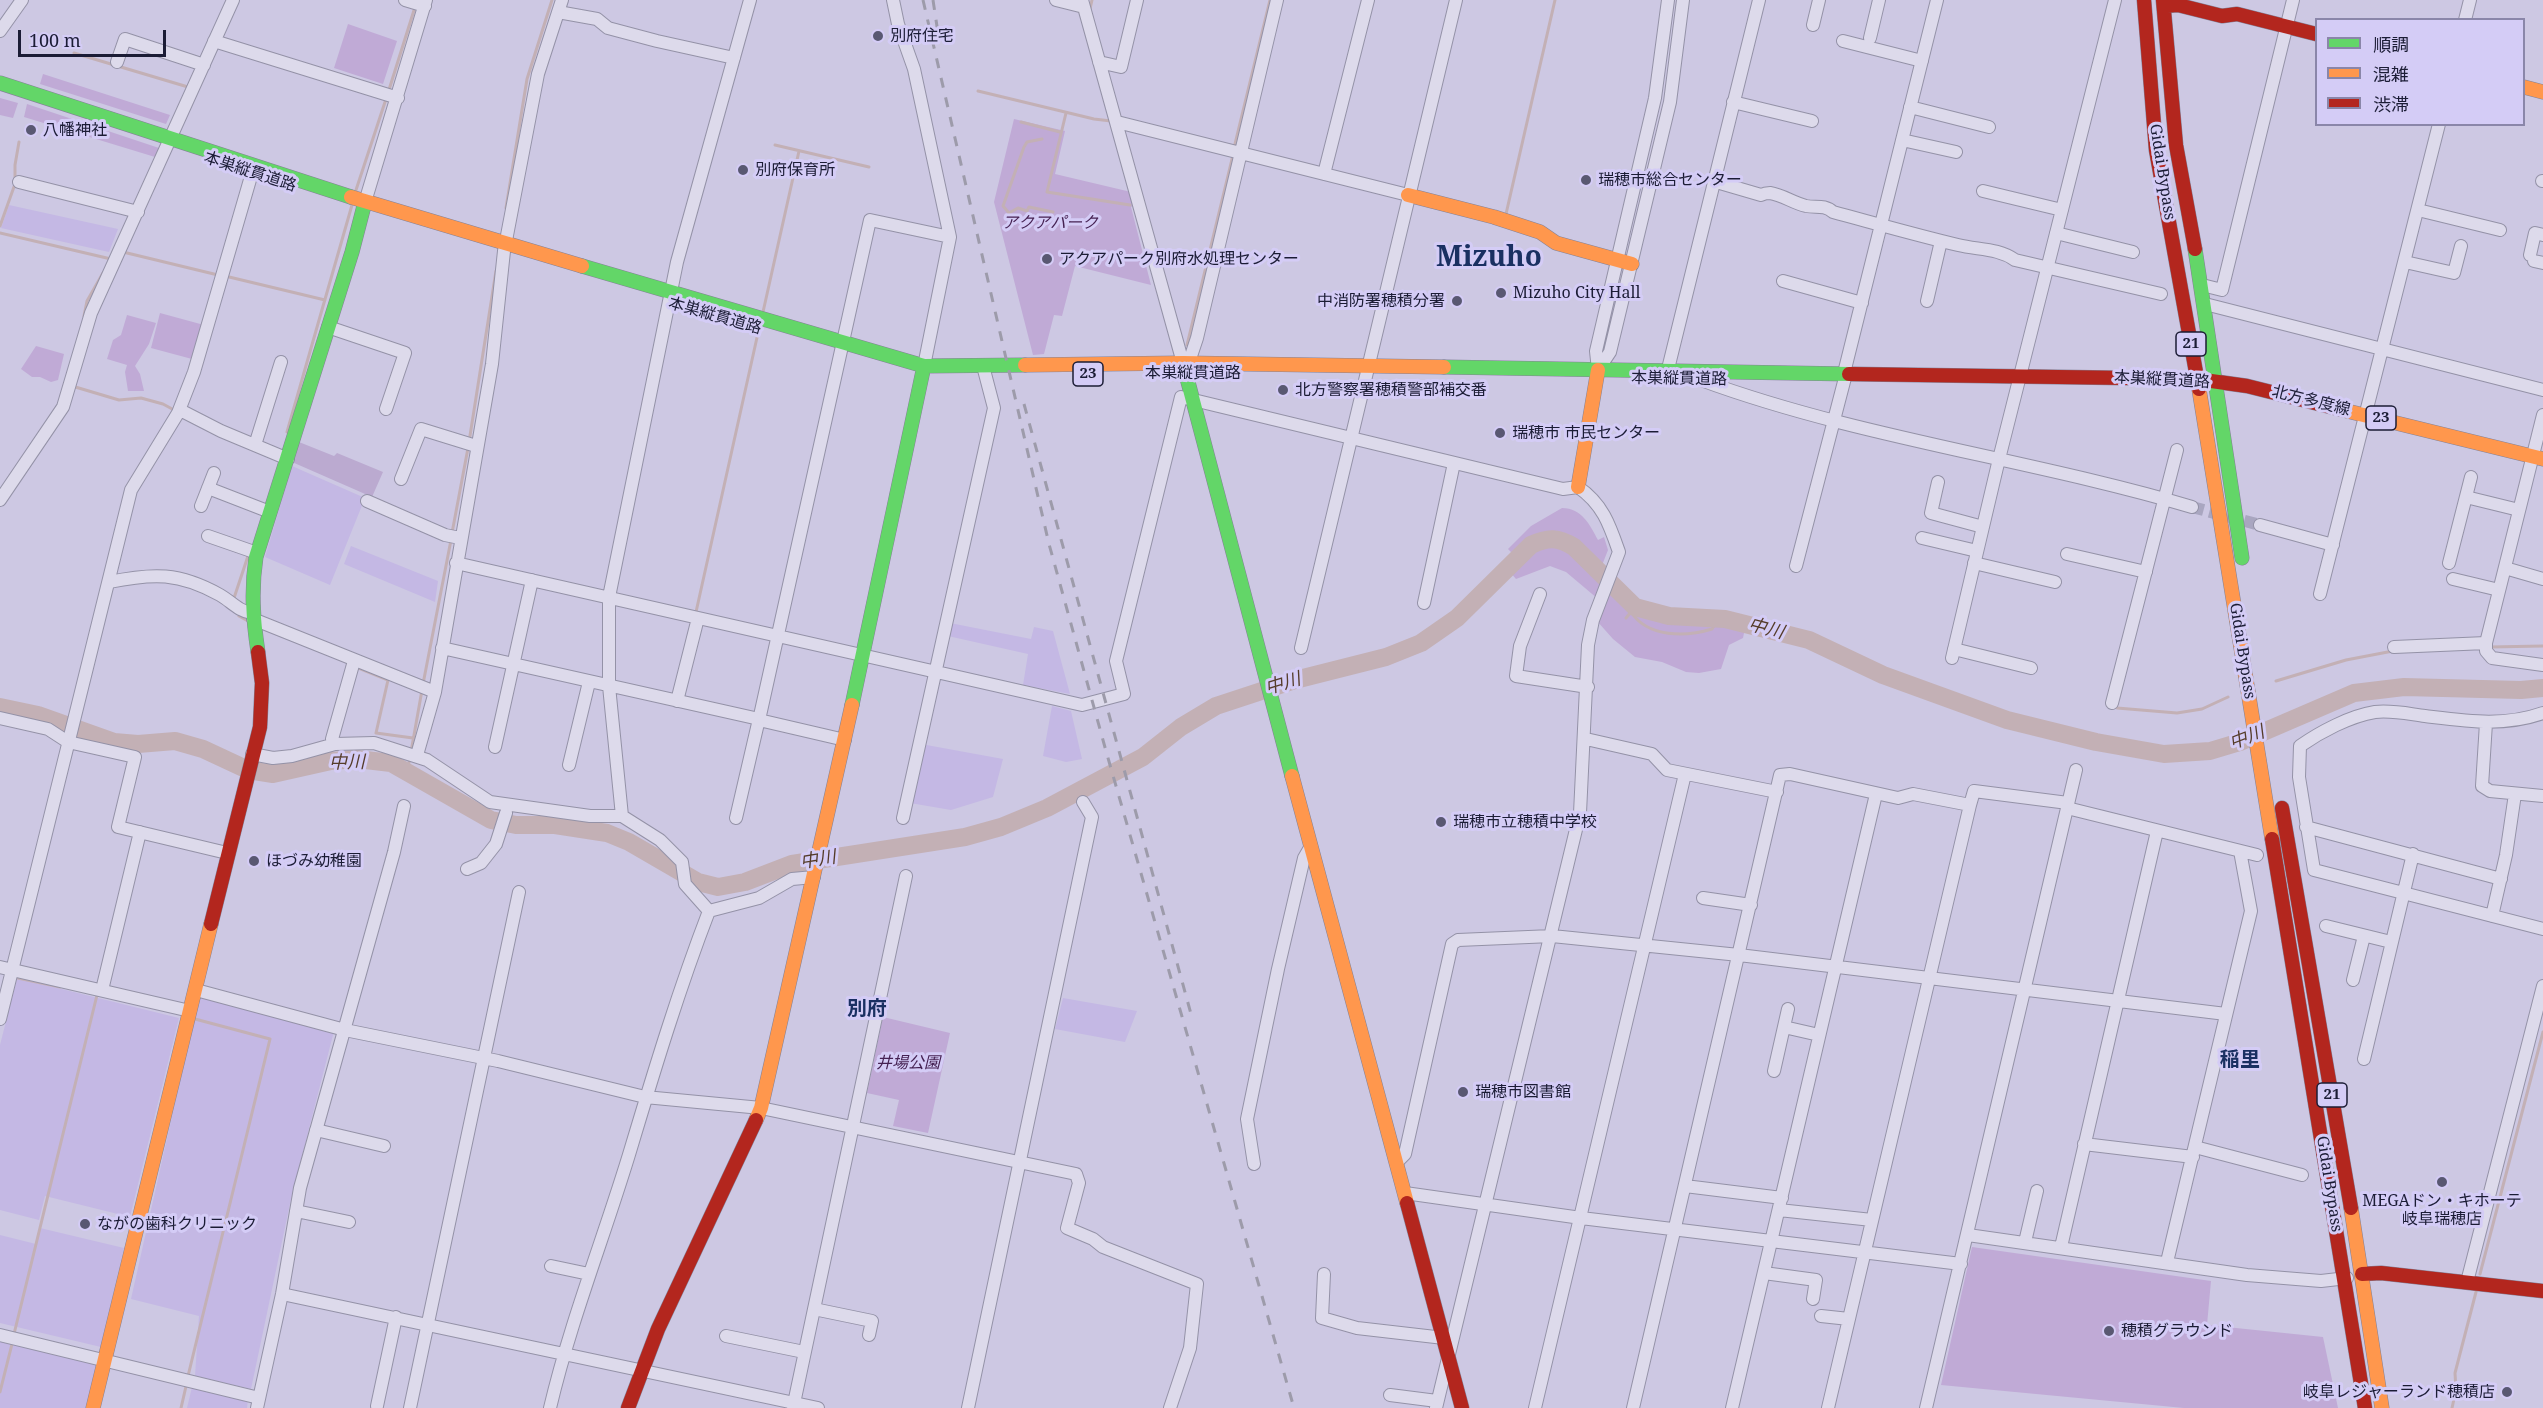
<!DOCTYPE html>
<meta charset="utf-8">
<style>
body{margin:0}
#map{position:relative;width:2543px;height:1408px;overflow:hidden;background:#cdc8e3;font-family:"Noto Serif","Noto Sans JP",serif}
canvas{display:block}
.legend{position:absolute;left:2315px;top:18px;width:210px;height:108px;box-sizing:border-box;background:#d4ccf6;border:2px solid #8a86a9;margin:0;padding:8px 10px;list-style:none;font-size:18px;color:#1b1c35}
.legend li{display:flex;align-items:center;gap:12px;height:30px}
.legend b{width:30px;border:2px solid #8a86a9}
.scale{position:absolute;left:18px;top:30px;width:148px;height:27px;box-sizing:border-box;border:3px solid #1b1c35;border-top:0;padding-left:8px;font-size:18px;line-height:21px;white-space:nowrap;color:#1b1c35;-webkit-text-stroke:4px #d4ccf6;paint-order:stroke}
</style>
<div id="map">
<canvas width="2543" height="1408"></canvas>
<ul class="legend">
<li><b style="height:8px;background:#63d668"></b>順調</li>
<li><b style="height:8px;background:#ff974d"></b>混雑</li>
<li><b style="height:8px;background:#b3261e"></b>渋滞</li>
</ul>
<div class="scale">100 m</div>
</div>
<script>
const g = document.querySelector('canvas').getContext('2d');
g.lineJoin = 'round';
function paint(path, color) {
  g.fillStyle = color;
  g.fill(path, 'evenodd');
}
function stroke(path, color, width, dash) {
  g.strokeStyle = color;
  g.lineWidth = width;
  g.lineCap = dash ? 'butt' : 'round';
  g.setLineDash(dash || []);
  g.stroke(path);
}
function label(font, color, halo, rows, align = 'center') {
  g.font = font + ' "Noto Serif","Noto Sans JP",serif';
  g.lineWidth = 6;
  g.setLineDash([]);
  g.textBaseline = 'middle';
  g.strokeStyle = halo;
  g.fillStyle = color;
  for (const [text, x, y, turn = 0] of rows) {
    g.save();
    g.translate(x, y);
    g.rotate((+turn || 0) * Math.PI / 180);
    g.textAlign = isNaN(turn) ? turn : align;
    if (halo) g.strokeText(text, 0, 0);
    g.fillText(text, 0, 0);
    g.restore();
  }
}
const farmland = new Path2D(`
 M 9,205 L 118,229 L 109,252 L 1,228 Z
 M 292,466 L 365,498 L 330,585 L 265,557 Z
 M 351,546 L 438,581 L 435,602 L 344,564 Z
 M 950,623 L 1031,639 L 1034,627 L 1053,631 L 1070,694 L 1023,685 L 1028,654 L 948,636 Z
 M 1052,706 L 1071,711 L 1082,759 L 1066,762 L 1043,756 Z
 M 921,744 L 1003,759 L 993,797 L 951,810 L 910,803 Z
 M 17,978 L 179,1018 L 130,1217 L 45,1196 L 39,1220 L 0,1210 L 0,1045 Z
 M 199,996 L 334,1031 L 291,1199 L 251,1389 L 195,1376 L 199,1316 L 131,1299 Z
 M 1063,998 L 1137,1011 L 1125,1042 L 1055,1029 Z
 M 40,1228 L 124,1248 L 101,1347 L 0,1323 L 0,1235 L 36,1244 Z
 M 0,1341 L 97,1365 L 86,1408 L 0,1408 Z
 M 192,1387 L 248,1399 L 247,1408 L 187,1408 Z`);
const green = new Path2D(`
 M 348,24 L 397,41 L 383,84 L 334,68 Z
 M 43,74 L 170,115 L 166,124 L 40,84 Z
 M 0,98 L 18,103 L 13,118 L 0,115 Z
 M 27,104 L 159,148 L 155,157 L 24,117 Z
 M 1014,119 L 1065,131 L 1055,174 L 1131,192 L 1135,205 L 1131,207 L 1151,285 L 1075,266 L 1062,316 L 1054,315 L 1044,354 L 1033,355 L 994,202 Z
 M 160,313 L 204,325 L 192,359 L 151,348 Z
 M 127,315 L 156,323 L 149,344 L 135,366 L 140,374 L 144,391 L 128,391 L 125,372 L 127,365 L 107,359 L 113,340 L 121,335 Z
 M 36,346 L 64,354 L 58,380 L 51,382 L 40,377 L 32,377 L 21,369 Z
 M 1562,508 C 1582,508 1590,525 1598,540 L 1604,537 L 1608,550 L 1597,578 C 1607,589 1617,601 1630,610 C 1660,628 1710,623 1745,628 L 1743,638 L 1729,645 L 1721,669 L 1699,673 L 1686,672 L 1662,662 L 1635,657 L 1613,639 L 1597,621 L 1604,604 L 1566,572 L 1550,566 L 1516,579 L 1504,565 L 1514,555 L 1508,549 L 1531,526 Z
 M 883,1017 L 950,1033 L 928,1133 L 893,1126 L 899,1100 L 867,1093 Z
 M 1972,1247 L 2211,1281 L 2207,1325 L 2323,1337 L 2338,1408 L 2184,1408 L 1941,1385 Z`);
const cemetery = new Path2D(`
 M 299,442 L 334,456 L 337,453 L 383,472 L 372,497 L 292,462 Z`);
const stream = new Path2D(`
 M 1090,9 L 1092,0
 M 74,53 L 188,87
 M 978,91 L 1094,119 L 1111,121
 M 388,93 L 415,7
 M 1066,113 L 1047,192 L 1130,205
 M 1021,122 L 1060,132
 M 1042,139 L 1027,142 L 1024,147 L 1003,206 L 1009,213 L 1018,208 L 1027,211 L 1029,207 L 1053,212
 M 775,145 L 869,167
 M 1234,148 L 1270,0
 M 355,193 L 386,99
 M 506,208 L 527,79 L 552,0
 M 1506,214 L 1555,0
 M 0,226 L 15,184 L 15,165 L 19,142
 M 0,233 L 111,259
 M 123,252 L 218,275
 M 225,276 L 325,300
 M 763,312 L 799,151
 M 84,316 L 87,301 L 103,273
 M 1187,345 L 1233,155
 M 72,386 L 119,400 L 141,398 L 163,404 L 174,410
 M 287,432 L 352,205
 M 469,442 L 496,271
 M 452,533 L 468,448
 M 233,601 L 249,553
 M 696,612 L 760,324
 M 239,616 L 248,621
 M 1626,618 L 1631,612 C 1648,638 1686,637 1712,629 L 1719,619
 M 2490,647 L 2543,646
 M 356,667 L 388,680 L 376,733 L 413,738
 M 2276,681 L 2346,660 L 2393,651
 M 423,684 L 451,540
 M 2117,708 L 2177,713 L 2202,709 L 2228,697
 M 411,752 L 422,690
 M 407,771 L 410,758
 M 13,977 L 60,987
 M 2480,1274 L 2543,1032
 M 14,1334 L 97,995
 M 188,1376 L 270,1039 L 195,1019
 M 0,1392 L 13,1340
 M 181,1408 L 187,1382
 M 2452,1408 L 2456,1390 L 2455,1373 L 2476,1292`);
const river = new Path2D(`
 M 0,707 L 38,715 L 114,742 L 138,744 L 175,741 L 203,749 L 248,770 L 273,774 L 331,761 L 357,759 L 391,763 L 491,820 L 516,825 L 555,825 L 607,833 L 629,842 L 698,882 L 718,887 L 745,882 L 792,864 L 965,837 L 1001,827 L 1047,808 L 1143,757 L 1181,727 L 1216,706 L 1295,680 L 1386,657 L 1421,643 L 1457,618 L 1531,545 C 1548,537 1558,537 1574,547 L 1635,607 L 1669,616 L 1725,619 L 1809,640 L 1883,675 L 2007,720 L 2096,742 L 2164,754 L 2210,751 L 2240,742 L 2354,693 L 2404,687 L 2521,690 L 2543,688`);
const streetTunnel = new Path2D(`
 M 2192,507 L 2260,525`);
const street = new Path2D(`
 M 405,0 L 425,6
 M 893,0 L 898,24 L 914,69 L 950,237 L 924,366
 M 1056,0 L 1084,7
 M 1082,0 L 1183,363
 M 558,12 L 597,19 L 608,28 L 657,41 L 734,58
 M 2465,20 L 2470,0
 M 1813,25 L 1819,0
 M 0,31 L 22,0
 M 1870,38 L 1879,0
 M 214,41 L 398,98
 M 1843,41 L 1922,61
 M 117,62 L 125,39 L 204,65
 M 1099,62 L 1121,67 L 1137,0
 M 1733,102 L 1812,121
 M 1910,107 L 1989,127
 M 1117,122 L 1408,195
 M 1902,140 L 1956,152
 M 1324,174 L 1368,0
 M 1713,181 L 1761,195 C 1765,193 1766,193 1770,193 C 1783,195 1793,203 1806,206 C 1816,208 1824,204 1833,212 C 1874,223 1916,235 1958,245 C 1978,250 1998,248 2015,260 L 2161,294
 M 2542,181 L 2543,181
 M 19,182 L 138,212
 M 1983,191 L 2062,210
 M 365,202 L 426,0
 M 2418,210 L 2500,230
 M 2056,233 L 2133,252
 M 2530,255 L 2535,233 L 2543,235
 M 2534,261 L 2543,263
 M 2405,262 L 2454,273 L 2461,246
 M 1783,281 L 1862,303
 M 2202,285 L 2222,290 L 2293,0
 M 1927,301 L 1941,241
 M 2205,304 L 2543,390
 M 328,327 L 405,353 L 386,409
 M 1187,368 L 1197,338 L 1277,0
 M 1668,369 L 1759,0
 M 1598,370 L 1610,352 L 1670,102 L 1683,0
 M 1598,370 L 1596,351 L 1655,98 L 1668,0
 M 1844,373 L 1937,0
 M 1701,380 C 1859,438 2030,459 2192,507
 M 180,410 L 221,431 L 288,459
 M 2543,415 L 2486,643 L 2486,651 L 2492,658 L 2543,665
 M 255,445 L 281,362
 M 401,479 L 421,429 L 476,446
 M 1938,482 L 1931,513 L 1983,527
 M 208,488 L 270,512
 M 2466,497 L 2519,510
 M 0,500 L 63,407 L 91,313 L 233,0
 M 367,501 L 445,535 L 460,538
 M 201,506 L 214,473
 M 2260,525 L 2333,545
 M 208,536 L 257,553
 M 1922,538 L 1977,551
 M 2067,554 L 2146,572
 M 456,563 L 1082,705 L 1124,694 L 1116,661 L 1181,397 L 1563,489 L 1578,487 C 1603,504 1610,526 1619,552 L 1593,620 L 1588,645 L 1580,813 L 1436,1408
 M 1974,563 L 2055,582
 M 2449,563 L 2471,477
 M 1796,566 L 1846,374
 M 2505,568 L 2543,579
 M 2453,579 L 2499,590
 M 109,582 C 153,573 179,572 220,595 C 232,602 238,611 252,613
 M 1540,594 L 1520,646 L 1516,676 L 1588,687
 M 2320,594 L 2439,124
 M 1424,603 L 1454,463
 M 253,619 L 435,692
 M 2394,647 L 2486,643
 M 442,648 L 759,719 L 736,818
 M 1301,648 L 1456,0
 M 1954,649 L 2031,668
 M 1952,658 L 1999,459 L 2115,0
 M 677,701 L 698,618
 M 2112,703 L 2177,450
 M 2543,713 C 2504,727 2466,721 2425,716 C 2409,714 2392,710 2375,712 C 2350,716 2320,732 2300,746 L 2299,777 L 2314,870 L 2543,929
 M 0,718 L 48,729 L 68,742 L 135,757 L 118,827 L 227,853
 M 2486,723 L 2482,786 L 2490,791 L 2543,796
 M 332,739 L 354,661
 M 1586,739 L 1652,754 L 1667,770 L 1777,792
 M 845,740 L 759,720 L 870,220 L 950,237
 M 495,747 L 532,580
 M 252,754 L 273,758 L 292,756 L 335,744 L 374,743 L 427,760 L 490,802 L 590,816 L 622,816 L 660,840 L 682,862 L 685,884 L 709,911
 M 417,755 L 435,692 L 492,364 L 504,251 L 538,74 L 562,0
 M 569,765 L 589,682
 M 2067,808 L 2257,855
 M 622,816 L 609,686 L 609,597 L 677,262 L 750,0
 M 903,818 L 994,408 L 983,366
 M 2306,827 L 2501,879
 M 467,869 L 481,863 L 496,844 L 506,813
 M 1703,898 L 1751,905
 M 709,911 L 759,898 L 792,879 L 814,877
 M 2492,916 L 2506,855 L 2515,794
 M 2326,926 L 2391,942
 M 0,967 L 190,1011
 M 2353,980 L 2364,936
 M 102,990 L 140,832
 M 196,990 L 345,1030 L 498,1061 L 645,1097 L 761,1108 L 1076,1174 L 1079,1183 L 1067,1228 L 1093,1239 L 1103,1247 L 1197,1284 L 1190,1348 L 1170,1408
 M 0,1019 L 131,490 L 178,413 L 194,372 L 254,166
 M 1784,1027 L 1819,1035
 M 2364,1059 L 2413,854
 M 1774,1071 L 1788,1009
 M 316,1130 L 384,1146
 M 2084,1144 L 2193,1157
 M 2195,1147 L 2302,1175
 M 1397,1162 L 1405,1154 L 1452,944 L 1458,940 L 1552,936 L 1739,955 L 2226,1014
 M 1254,1164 L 1247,1119 L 1278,969 L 1304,858 L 1311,846
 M 1685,1186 L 1782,1198
 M 1405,1193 L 1581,1218 L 1961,1264
 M 1779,1210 L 1872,1220
 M 296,1211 L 349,1222
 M 1968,1235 L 2247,1275 L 2321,1281 L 2347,1278
 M 2025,1242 L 2037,1191
 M 2061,1247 L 2157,831
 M 2167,1262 L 2251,911 L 2240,851
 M 551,1266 L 589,1274
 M 1764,1273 L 1816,1280 L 1813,1299
 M 1324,1274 L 1322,1318 L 1357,1328 L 1444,1338
 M 2467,1282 L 2543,986
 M 282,1294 L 818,1408
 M 814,1309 L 872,1321 L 869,1335
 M 1821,1316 L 1849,1319
 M 0,1335 L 259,1398
 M 726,1336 L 804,1352
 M 1390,1395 L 1437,1401
 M 377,1406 L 396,1317
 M 257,1408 L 282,1294 L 300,1188 L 394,852 L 404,806
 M 410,1408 L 519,892
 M 550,1408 C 571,1319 605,1235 631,1148 C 655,1068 679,989 709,911
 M 793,1408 L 906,876
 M 968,1408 L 1092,817 L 1083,802
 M 1535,1408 L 1685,774
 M 1633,1408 L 1780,775 L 1790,774 L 1898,798 L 1913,794 L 1970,805 L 1974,791 L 2068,803
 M 1732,1408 L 1876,794
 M 1828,1408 L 1970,805
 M 1926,1408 L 2076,770`);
const fast = new Path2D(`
 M 0,83 L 351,197
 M 2195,249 L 2242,558
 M 582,266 L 924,366 L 1025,365
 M 1183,363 L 1292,776
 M 1444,367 L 1849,374
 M 258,652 C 253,619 251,590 256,557 L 352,252 L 365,202
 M 852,705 L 924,366`);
const slow = new Path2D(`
 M 2524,87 L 2543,92
 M 1408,195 L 1494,217 L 1540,232 L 1556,243 L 1632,264
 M 351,197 L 582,266
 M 1025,365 L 1183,363 L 1444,367
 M 2199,389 L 2272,839
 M 2343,410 L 2543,459
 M 1578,487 L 1598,370
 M 1292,776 L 1407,1203
 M 756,1120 L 761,1108 L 852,705
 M 2351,1208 L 2382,1408
 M 93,1408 L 211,924`);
const jam = new Path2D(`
 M 2144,0 L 2156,150 L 2199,389
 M 2163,0 L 2176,145 L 2195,249
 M 2164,6 L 2178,5 L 2222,16 L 2237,14 L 2316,34
 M 1849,374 L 2197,379 L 2247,386 L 2343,410
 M 2282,808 L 2351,1208
 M 2272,839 L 2365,1408
 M 211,924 L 260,727 L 262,683 L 258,652
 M 1407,1203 L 1462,1408
 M 2362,1274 L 2381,1273 L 2543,1291
 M 628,1408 L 658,1329 L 756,1120`);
const rail = new Path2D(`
 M 923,0 L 1049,544 L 1106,751 L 1294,1408
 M 933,0 L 938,33
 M 1024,404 L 1191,1014`);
const markers = [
 [878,36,6,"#595872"],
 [31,130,6,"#595872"],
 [743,170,6,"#595872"],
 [1586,180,6,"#595872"],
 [1047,259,6,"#595872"],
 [1501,293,6,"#595872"],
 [1457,301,6,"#595872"],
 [1283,390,6,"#595872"],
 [1500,433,6,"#595872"],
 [1441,822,6,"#595872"],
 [254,861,6,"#595872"],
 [1463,1092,6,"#595872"],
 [2442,1182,6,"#595872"],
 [85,1224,6,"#595872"],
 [2109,1331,6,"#595872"],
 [2507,1392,6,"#595872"]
];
const shields = [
 [2191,344,30],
 [1088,374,30],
 [2381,418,30],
 [2332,1095,30]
];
const shieldNames = [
 ["21",2191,344],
 ["23",1088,374],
 ["23",2381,418],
 ["21",2332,1095]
];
const poiNames = [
 ["別府住宅",890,36],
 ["八幡神社",43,130],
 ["別府保育所",755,170],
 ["瑞穂市総合センター",1598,180],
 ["アクアパーク別府水処理センター",1059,259],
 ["Mizuho City Hall",1513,293],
 ["中消防署穂積分署",1445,301,"right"],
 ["北方警察署穂積警部補交番",1295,390],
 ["瑞穂市 市民センター",1512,433],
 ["瑞穂市立穂積中学校",1453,822],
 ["ほづみ幼稚園",266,861],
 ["瑞穂市図書館",1475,1092],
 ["MEGAドン・キホーテ",2442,1201,"center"],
 ["岐阜瑞穂店",2442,1219,"center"],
 ["ながの歯科クリニック",97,1224],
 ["穂積グラウンド",2121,1331],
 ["岐阜レジャーランド穂積店",2495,1392,"right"]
];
const streetNames = [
 ["本巣縦貫道路",250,172,18],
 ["Gidai Bypass",2162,172,81],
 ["本巣縦貫道路",715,316,16],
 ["本巣縦貫道路",1193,373],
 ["本巣縦貫道路",1679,379,1],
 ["本巣縦貫道路",2162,380,3],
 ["北方多度線",2311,401,14],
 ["Gidai Bypass",2242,651,81],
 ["Gidai Bypass",2329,1184,81]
];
const parkNames = [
 ["アクアパーク",1050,223],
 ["井場公園",908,1063]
];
const waterNames = [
 ["中川",1766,629,14],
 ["中川",1283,684,-17],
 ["中川",2247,738,-21],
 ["中川",347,763,-1],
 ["中川",818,860,-9]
];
const quarterNames = [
 ["別府",867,1009],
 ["稲里",2240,1060]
];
const townNames = [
 ["Mizuho",1489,258]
];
paint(farmland, '#c4b8e4');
paint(green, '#c0aad6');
paint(cemetery, '#bbaad0');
stroke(stream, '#c3b0b5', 3);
stroke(river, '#c3b0b5', 18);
stroke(streetTunnel, '#a9a6c0', 12, [12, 6]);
stroke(street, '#9492a7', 14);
stroke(fast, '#848297', 15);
stroke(slow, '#848297', 15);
stroke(jam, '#848297', 15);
stroke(street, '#dddaeb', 12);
stroke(fast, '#63d668', 14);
stroke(slow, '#ff974d', 14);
stroke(jam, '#b3261e', 14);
stroke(rail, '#9d9baa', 3, [10, 10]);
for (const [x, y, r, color] of markers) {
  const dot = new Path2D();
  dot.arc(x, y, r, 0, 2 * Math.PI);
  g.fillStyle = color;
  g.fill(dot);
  stroke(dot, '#d4ccf6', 2);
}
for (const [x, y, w] of shields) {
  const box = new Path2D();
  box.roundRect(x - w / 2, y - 12, w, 24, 4.5);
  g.fillStyle = '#d4ccf6';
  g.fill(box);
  stroke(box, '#1b1c35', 1.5);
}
label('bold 15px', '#1b1c35', null, shieldNames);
label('16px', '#1b1c35', '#d4ccf6', poiNames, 'left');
label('16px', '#1b1c35', '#d4ccf6', streetNames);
label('italic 16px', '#452152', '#d4ccf6', parkNames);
label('italic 18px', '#553c2a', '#d4ccf6', waterNames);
label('bold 20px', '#1a3062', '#d4ccf6', quarterNames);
label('bold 28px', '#1a3062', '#d4ccf6', townNames);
</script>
